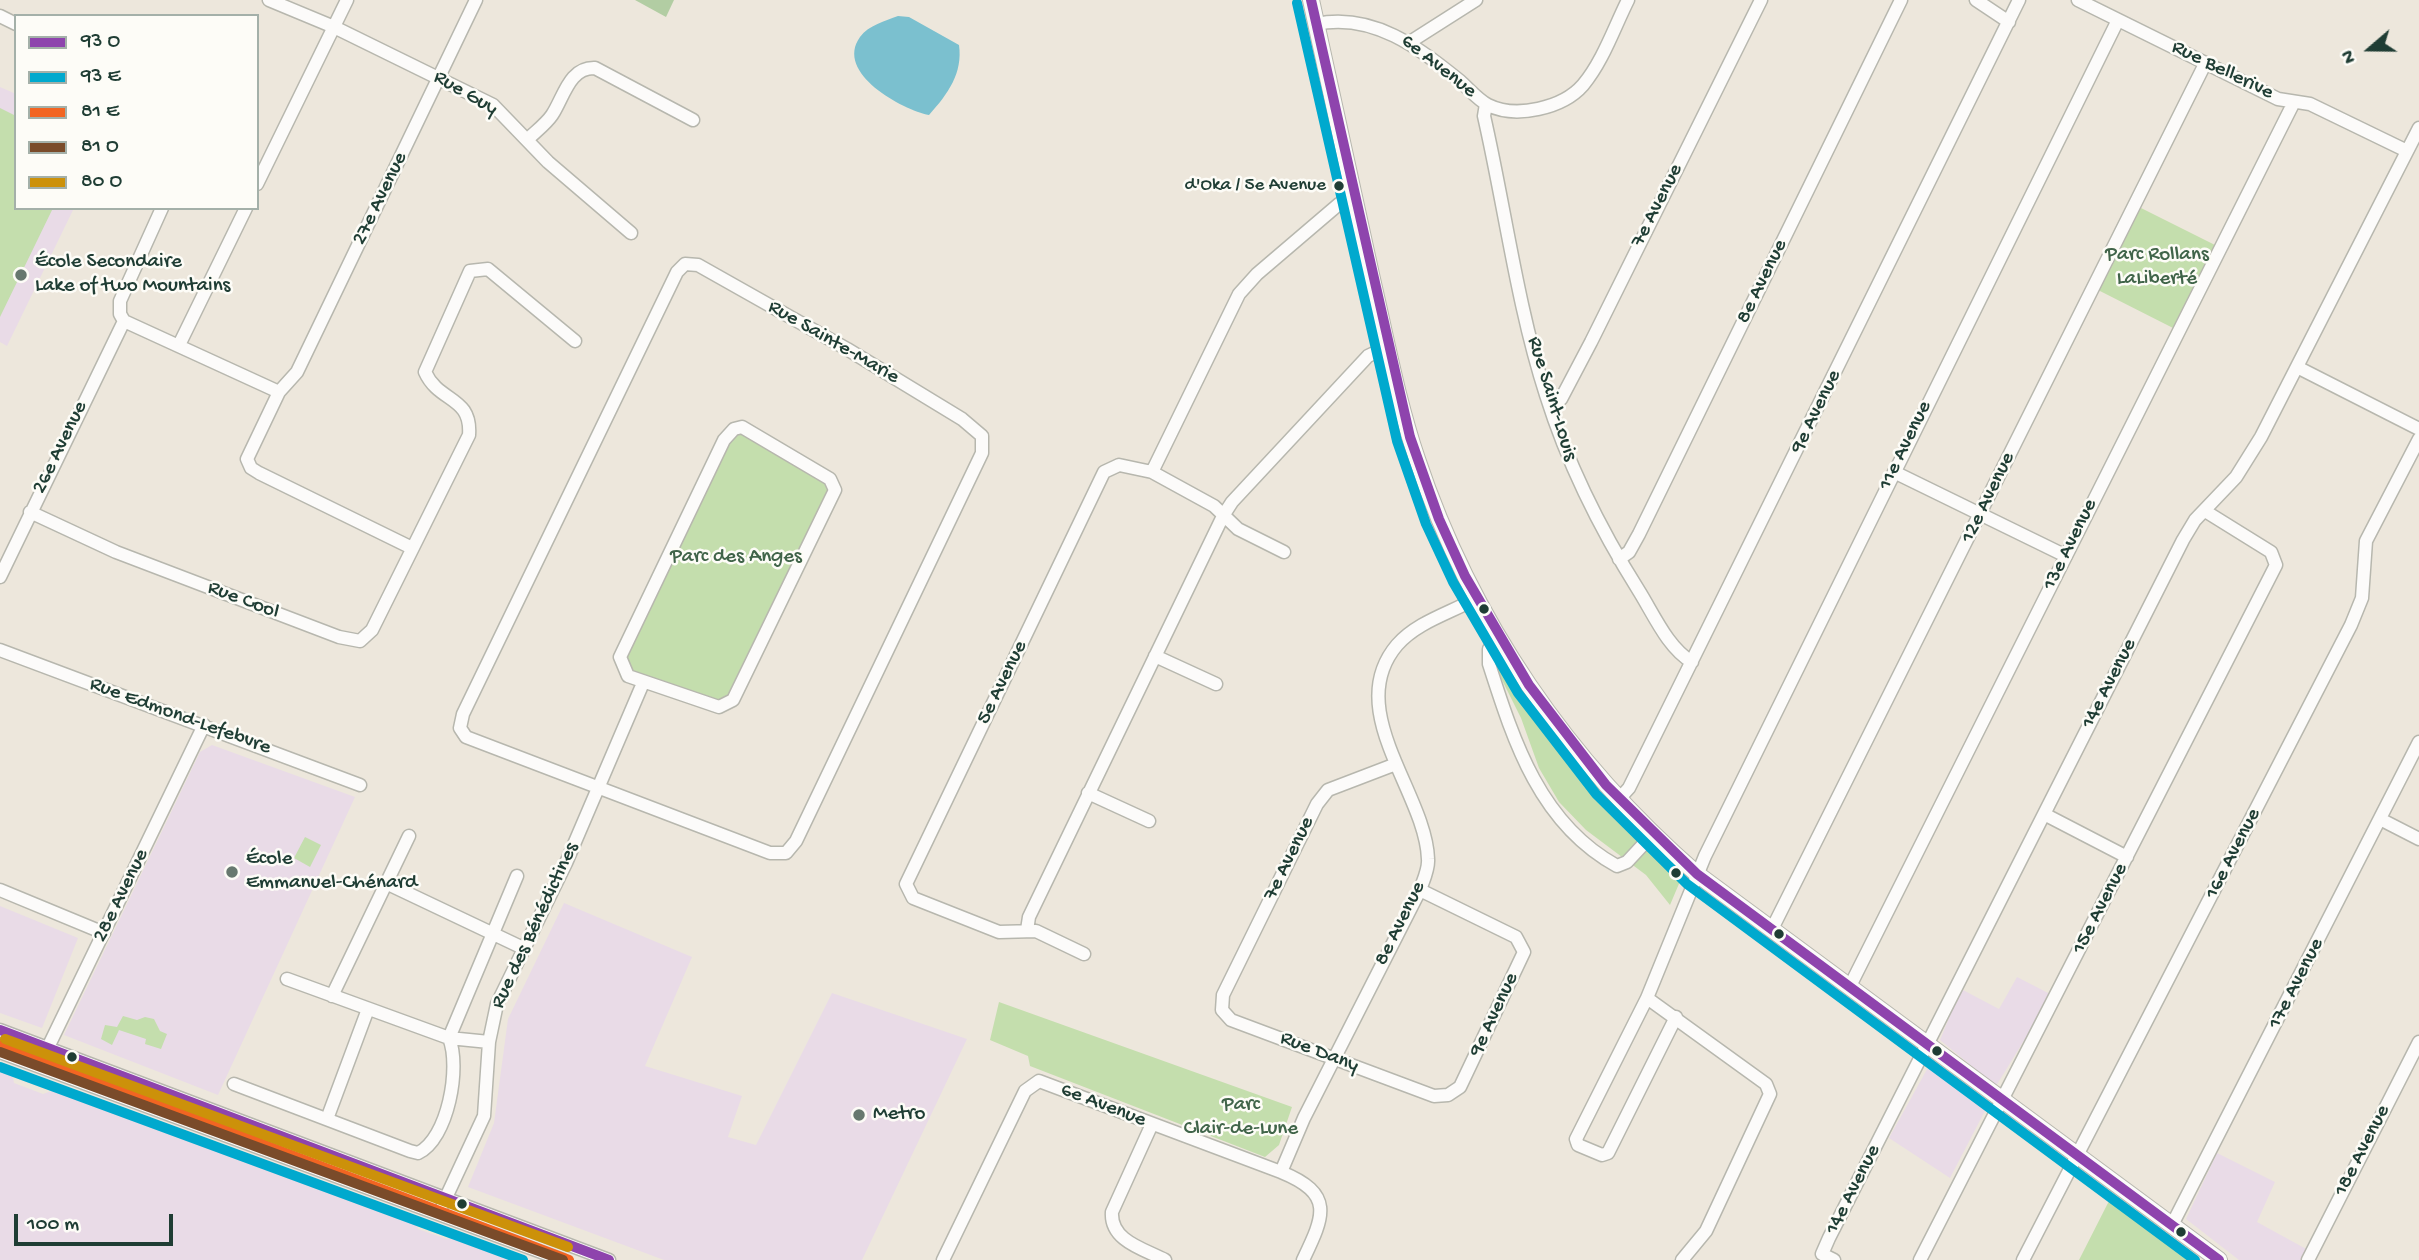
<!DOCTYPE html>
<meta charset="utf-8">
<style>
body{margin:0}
#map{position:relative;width:2419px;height:1260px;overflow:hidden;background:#ede7dc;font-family:"Gochi Hand",sans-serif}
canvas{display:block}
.legend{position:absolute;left:14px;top:14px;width:245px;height:196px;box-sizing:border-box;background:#fdfcf7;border:2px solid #a4b0a9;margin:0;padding:9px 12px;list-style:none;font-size:21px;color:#1f3d34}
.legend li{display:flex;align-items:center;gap:14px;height:35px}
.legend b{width:35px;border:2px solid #a4b0a9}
.north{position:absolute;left:2335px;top:14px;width:70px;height:70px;-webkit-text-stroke:5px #fdfcf7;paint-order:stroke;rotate:250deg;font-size:19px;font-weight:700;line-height:28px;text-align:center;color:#1f3d34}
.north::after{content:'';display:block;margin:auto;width:24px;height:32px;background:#1f3d34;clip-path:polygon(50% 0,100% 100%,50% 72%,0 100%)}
.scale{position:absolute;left:14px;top:1214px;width:159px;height:32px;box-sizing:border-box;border:4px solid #1f3d34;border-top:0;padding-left:9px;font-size:21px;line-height:24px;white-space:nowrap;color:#1f3d34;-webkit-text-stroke:5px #fdfcf7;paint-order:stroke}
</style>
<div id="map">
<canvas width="2419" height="1260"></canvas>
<ul class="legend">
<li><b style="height:9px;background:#8e44ad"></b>93 O</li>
<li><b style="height:9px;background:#00a9ce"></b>93 E</li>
<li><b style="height:9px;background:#f26522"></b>81 E</li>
<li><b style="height:9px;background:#7a4b2a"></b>81 O</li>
<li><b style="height:9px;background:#cc910a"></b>80 O</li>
</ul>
<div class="north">N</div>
<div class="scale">100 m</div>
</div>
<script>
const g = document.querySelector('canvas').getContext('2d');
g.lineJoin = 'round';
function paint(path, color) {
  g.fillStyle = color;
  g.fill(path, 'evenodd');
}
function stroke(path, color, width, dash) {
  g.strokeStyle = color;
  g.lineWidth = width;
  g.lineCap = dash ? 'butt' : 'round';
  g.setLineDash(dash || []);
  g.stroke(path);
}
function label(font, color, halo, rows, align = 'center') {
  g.font = font + ' "Gochi Hand",sans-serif';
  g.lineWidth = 5;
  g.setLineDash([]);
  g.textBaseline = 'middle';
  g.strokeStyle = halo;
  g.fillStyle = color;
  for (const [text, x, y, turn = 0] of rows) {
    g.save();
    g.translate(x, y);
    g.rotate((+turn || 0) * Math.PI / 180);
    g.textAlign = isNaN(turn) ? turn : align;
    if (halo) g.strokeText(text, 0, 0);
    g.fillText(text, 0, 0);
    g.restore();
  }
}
const built = new Path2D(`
 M 0,87 L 16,94 L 16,208 L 74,208 L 7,346 L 0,342 Z
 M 212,745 L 355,797 L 218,1095 L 64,1035 L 200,752 Z
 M 564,903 L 692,957 L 645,1066 L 742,1096 L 728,1137 L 756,1145 L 832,993 L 967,1039 L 862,1260 L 664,1260 L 468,1187 L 494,1123 L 508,1019 Z
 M 0,906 L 78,938 L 42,1028 L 0,1013 Z
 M 2017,977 L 2052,995 L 1996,1086 L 1940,1040 L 1961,989 L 1999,1009 Z
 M 1931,1062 L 1988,1105 L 1950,1178 L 1889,1138 Z
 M 0,1069 L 12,1072 L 14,1083 L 43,1094 L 63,1087 L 375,1203 L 414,1219 L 418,1229 L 447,1239 L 459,1234 L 526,1260 L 0,1260 Z
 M 2217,1153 L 2275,1182 L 2257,1222 L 2308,1250 L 2300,1260 L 2239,1260 L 2186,1219 Z`);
const green = new Path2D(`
 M 0,108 L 16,116 L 16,208 L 53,208 L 0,317 Z
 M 2139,207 L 2217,246 L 2175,329 L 2098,290 Z
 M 734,429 L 756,432 L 835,490 L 733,700 L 719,707 L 628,676 L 625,644 Z
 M 1495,666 L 1503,666 C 1556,746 1613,812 1681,879 L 1670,905 L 1646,875 L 1586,830 L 1559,802 L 1539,768 L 1521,718 Z
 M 305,837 L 321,845 L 310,867 L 294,858 Z
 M 999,1002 L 1292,1107 L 1279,1145 L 1265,1157 L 1030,1066 L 1028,1056 L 990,1040 Z
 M 123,1016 L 137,1020 L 145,1017 L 154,1019 L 160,1031 L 167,1034 L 161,1049 L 145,1044 L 146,1039 L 119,1030 L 112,1045 L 101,1039 L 105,1025 L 117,1027 Z
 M 2110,1199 L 2191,1260 L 2079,1260 Z`);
const forest = new Path2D(`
 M 635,0 L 674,0 L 666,17 Z`);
const water = new Path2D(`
 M 898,16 L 909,17 L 959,45 C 963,73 948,94 929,115 C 903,110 834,73 860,37 C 869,25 885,21 898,16 Z`);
const minor = new Path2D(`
 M 269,0 L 334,27 L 493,105 L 548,162 L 631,233
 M 1976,0 L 2009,22
 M 2078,0 L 2278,99 L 2310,104 L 2407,151
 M 0,16 L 16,24
 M 1316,24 C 1373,12 1419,48 1460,81 C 1469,89 1478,100 1488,105 C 1516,119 1563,108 1583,85 C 1603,61 1614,28 1628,0
 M 1410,42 L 1476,0
 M 1486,104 L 1484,116 C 1505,208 1517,305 1546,395 C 1568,465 1600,529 1639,591 C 1654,615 1668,648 1692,662
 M 527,140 C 535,132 546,124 552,115 C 564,97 569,67 595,68 L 693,120
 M 257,184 L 347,0
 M 685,264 L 698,265 L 847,349 L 962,419 L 982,436 L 982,453 L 796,841 L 786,853 L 770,853 L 466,737 L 460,728 L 463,714 L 677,272 Z
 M 124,321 L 279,392
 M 124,321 L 120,314 L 120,301 L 162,208
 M 179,345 L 246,208
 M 2297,367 L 2419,429
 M 1550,406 L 1561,399 L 1591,342 L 1761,0
 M 742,427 L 830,479 L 835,490 L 733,700 L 719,707 L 628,676 L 620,657 L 724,440 L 734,429 Z
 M 1152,472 L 1239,294 L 1257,274 L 1339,204 L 1354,197
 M 1894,472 L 2066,556
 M 30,512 L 116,552 L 339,637 L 360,641 L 372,630 L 469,435 C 472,396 439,403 425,372 L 470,271 L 488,269 L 575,341
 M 412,548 L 259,473 L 251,468 L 247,459 L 279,392 L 297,372 L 476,0
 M 1619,559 L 1629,552 L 1639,534 L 1901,0
 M 0,577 L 124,321
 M 1498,639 L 1489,649 L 1489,664 C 1514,742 1540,824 1617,866 L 1627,862 L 1653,834
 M 0,650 L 360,785
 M 1155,656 L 1216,684
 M 1396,764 L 1328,790 L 1317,804 L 1223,995 L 1222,1010 L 1231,1020 L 1434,1096 L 1448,1095 L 1460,1087 L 1524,952 L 1516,937 L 1420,890
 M 1088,793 L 1149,821
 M 1619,799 L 1629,788 L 2019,0
 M 2044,814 L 2127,857
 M 2380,819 L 2419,839
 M 386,883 L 523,948
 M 0,890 L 104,933
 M 1027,930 L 1029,917 L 1223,516 L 1232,502 L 1368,356 L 1387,347
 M 1771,931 L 2205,64
 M 1084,954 L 1036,931 L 999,932 L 913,898 L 906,884 L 1104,472 L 1119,465 L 1152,472 L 1214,506 L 1238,529 L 1284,552
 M 287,979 L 449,1038 L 489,1042
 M 1849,988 L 2294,102
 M 332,996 L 409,836
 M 1647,998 L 1576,1139 L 1578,1145 L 1602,1155 L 1608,1153 L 1676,1017
 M 0,1030 L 609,1260
 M 0,1052 L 563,1260
 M 39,1066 L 204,725
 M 234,1084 L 410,1151 L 418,1153 C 448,1139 461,1067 449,1038 L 517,876
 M 327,1119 L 368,1009
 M 1152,1124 L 1112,1212 C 1110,1241 1144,1249 1165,1260
 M 1281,1172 L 1304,1118 L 1420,890 C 1423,881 1429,869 1428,859 C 1426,793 1342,710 1397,645 C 1417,622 1450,613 1475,599
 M 443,1204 L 484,1116 L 489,1042 L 497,1004 L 566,863 L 643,683
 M 2172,1225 L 2419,742
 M 943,1260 L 1025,1091 L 1039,1081 L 1281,1172 C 1335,1194 1324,1216 1303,1260
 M 1682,1260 L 1706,1231 L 1770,1094 L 1766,1084 L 1647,998 L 1705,856 L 2118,20
 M 1834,1260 L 1822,1254 L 1829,1238 L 2183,540 L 2195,520 L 2236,477 L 2261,437 L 2419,128
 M 1920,1260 L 2276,565 L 2271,552 L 2205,511
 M 2023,1260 L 2351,625 L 2362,598 L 2366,541 L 2419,439
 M 2308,1260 L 2419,1042`);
const major = new Path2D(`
 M 1311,0 C 1332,93 1352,186 1372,279 C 1386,339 1397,400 1417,459 C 1471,621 1568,762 1697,874 L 2219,1260`);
const bus1 = new Path2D(`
 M 1311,0 L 1410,437 L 1439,519 L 1465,576 L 1529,685 L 1606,785 L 1697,874 L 2219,1260
 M 0,1030 L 609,1260`);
const bus2 = new Path2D(`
 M 1297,3 L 1397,441 L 1426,524 L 1453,582 L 1518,693 L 1596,794 L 1687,884 L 2195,1260
 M 0,1067 L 523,1260`);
const bus3 = new Path2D(`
 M 0,1045 L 569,1260`);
const bus4 = new Path2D(`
 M 0,1052 L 563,1260`);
const bus5 = new Path2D(`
 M 5,1039 L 568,1247`);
const markers = [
 [1339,186,6,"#1f3d34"],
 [21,275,7,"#67786f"],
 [1484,609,6,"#1f3d34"],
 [232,872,7,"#67786f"],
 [1676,873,6,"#1f3d34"],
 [1779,934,6,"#1f3d34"],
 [1937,1051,6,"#1f3d34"],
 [72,1057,6,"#1f3d34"],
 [859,1115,7,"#67786f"],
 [462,1204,6,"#1f3d34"],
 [2181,1232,6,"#1f3d34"]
];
const busNames = [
 ["d'Oka / 5e Avenue",1326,186]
];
const streetNames = [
 ["6e Avenue",1438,67,38],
 ["Rue Bellerive",2222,71,26],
 ["Rue Guy",465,94,30],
 ["27e Avenue",381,199,-64],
 ["7e Avenue",1658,206,-63],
 ["8e Avenue",1763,282,-64],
 ["Rue Sainte-Marie",833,343,30],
 ["Rue Saint-Louis",1551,399,73],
 ["9e Avenue",1817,412,-64],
 ["11e Avenue",1906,446,-64],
 ["26e Avenue",61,448,-64],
 ["12e Avenue",1989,498,-64],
 ["13e Avenue",2071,545,-64],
 ["Rue Cool",243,601,21],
 ["5e Avenue",1003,683,-64],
 ["14e Avenue",2110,684,-63],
 ["Rue Edmond-Lefebvre",180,717,20],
 ["16e Avenue",2234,854,-63],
 ["7e Avenue",1290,859,-64],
 ["28e Avenue",122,896,-64],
 ["15e Avenue",2101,909,-63],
 ["8e Avenue",1401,924,-64],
 ["Rue des Bénédictines",536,926,-65],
 ["17e Avenue",2297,984,-63],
 ["9e Avenue",1495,1015,-65],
 ["Rue Dany",1319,1053,21],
 ["6e Avenue",1103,1106,21],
 ["18e Avenue",2363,1151,-63],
 ["14e Avenue",1854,1190,-63]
];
const parkNames = [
 ["Parc Rollans",2157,256],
 ["LaLiberté",2157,280],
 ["Parc des Anges",736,558],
 ["Parc",1241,1106],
 ["Clair-de-Lune",1241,1130]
];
const poiNames = [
 ["École Secondaire",35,263],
 ["Lake of two Mountains",35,287],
 ["École",246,860],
 ["Emmanuel-Chénard",246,884],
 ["Metro",873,1115]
];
paint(built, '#e9dbe7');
paint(green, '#c4dead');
paint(forest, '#b2cda3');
paint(water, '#7bc0cf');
stroke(minor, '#b7b7ae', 15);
stroke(major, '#b7b7ae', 18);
stroke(minor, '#fcfbfa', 12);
stroke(major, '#fcfbfa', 16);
stroke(bus1, '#8e44ad', 10);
stroke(bus2, '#00a9ce', 10);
stroke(bus3, '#f26522', 10);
stroke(bus4, '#7a4b2a', 10);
stroke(bus5, '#cc910a', 10);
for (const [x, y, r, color] of markers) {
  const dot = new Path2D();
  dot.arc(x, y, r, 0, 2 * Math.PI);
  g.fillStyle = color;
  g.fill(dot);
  stroke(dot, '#fdfcf7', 2.5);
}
label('19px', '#1f3d34', '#fdfcf7', busNames, 'right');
label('21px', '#1f3d34', '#fdfcf7', streetNames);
label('21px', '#406449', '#fdfcf7', parkNames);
label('21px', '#1f3d34', '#fdfcf7', poiNames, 'left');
</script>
